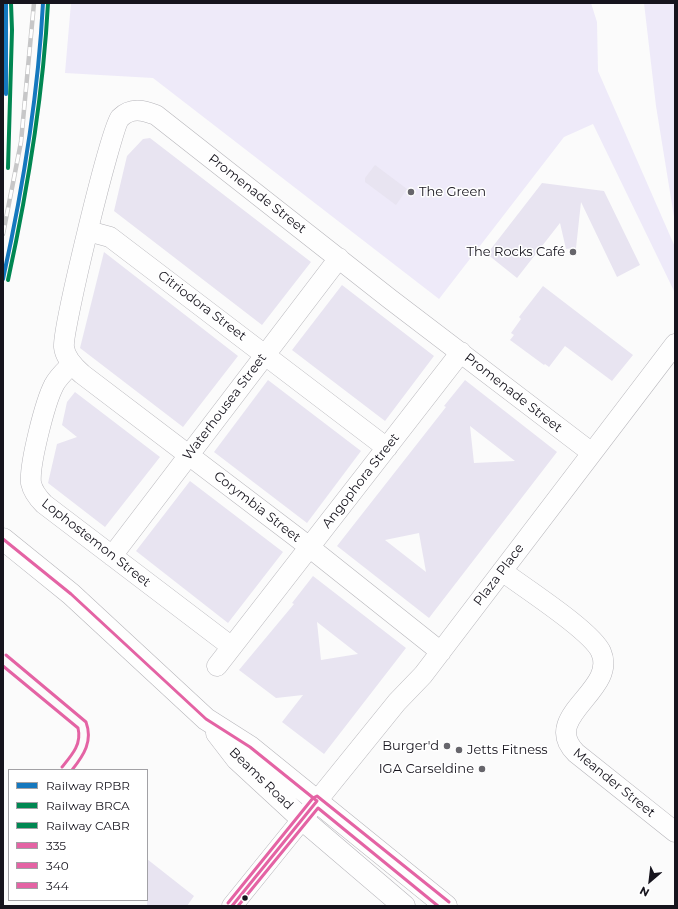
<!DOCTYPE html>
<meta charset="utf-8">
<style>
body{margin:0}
#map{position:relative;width:678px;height:909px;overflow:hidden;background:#fbfbfb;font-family:Montserrat,sans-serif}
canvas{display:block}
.frame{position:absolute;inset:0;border:4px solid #16141d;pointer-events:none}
.legend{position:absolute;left:8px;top:769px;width:140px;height:132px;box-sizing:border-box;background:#fff;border:1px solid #a2a1a5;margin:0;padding:5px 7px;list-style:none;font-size:12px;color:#16141d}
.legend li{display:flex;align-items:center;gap:8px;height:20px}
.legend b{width:20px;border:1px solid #a2a1a5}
.north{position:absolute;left:630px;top:861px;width:40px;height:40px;-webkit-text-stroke:3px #fff;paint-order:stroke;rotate:208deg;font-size:11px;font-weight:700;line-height:16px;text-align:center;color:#16141d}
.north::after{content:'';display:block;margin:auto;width:14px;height:18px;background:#16141d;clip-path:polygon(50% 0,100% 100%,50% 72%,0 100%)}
</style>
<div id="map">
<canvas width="678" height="909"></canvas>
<div class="frame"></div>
<ul class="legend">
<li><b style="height:5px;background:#1578be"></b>Railway RPBR</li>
<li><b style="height:5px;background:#008752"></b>Railway BRCA</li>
<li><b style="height:5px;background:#008752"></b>Railway CABR</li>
<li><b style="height:5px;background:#e463a4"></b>335</li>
<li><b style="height:5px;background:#e463a4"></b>340</li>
<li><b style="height:5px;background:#e463a4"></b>344</li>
</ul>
<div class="north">N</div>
</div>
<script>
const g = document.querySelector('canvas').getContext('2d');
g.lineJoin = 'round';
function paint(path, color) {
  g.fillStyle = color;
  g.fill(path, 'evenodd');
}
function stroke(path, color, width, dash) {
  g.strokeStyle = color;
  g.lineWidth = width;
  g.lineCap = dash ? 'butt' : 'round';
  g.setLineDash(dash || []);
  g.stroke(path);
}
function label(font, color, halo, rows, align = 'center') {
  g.font = font + ' Montserrat,sans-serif';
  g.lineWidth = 3;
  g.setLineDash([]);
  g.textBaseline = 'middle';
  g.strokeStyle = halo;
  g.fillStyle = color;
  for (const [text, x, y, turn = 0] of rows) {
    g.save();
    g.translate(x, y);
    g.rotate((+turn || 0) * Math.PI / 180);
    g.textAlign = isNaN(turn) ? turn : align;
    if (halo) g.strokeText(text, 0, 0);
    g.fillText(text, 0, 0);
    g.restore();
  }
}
const green = new Path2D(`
 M 71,3 L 591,3 L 597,22 L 598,71 L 675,247 L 675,293 L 593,124 L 564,137 L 439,299 L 153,78 L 65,73 Z
 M 644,3 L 675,3 L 675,223 L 656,106 Z`);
const building = new Path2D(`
 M 150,138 L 311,262 L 262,325 L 114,211 L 127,156 L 143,139 Z
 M 375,165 L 407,189 L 396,205 L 365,182 L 365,178 Z
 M 542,183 L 604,191 L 640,265 L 617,277 L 581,202 L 576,248 L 566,249 L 560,223 L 517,278 L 487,254 Z
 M 104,252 L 238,356 L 183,427 L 80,348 Z
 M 342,285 L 434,356 L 385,421 L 292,350 Z
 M 543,286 L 633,355 L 612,381 L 565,346 L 549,367 L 545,364 L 544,365 L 510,340 L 514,335 L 511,333 L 521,319 L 519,317 Z
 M 268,380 L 361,451 L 307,523 L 214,452 Z
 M 465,380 L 557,452 L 429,618 L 337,546 L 446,407 L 444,406 ZM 470,426 L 515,461 L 474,463 ZM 419,533 L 426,572 L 385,540 Z
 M 75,392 L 160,457 L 105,527 L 48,483 L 57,444 L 77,437 L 62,425 L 67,402 Z
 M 190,481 L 283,552 L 228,623 L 136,551 Z
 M 313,576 L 406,648 L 324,754 L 282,722 L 303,695 L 276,698 L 239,670 L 294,604 L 292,603 ZM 317,622 L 358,654 L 321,660 Z
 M 147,859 L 194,896 L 187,906 L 147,906 Z`);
const minor = new Path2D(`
 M 88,231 L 110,237 L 387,448
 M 72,364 C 66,370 58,377 54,385 C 45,402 29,465 31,483 C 33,492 38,498 44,504 L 232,647
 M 112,556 L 339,258
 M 502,571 C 523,587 592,631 601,652 C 618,691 539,716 576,753 L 675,832
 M 441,652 L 299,539 L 82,374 C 74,367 65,358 64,347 C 62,330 111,128 120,118 C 131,107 143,110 156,115 L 390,299 L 592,453
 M 217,666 L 461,352
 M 232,906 L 397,702 L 423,675 L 675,344`);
const major = new Path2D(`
 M 3,539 L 71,594 L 206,719 L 250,747 L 446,906
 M 217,733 L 237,759 L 302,819 L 404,906`);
const rail = new Path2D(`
 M 3,234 L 21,142 L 34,3`);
const bus1 = new Path2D(`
 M 3,539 L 71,594 L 206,719 L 250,747 L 317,801 L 232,906`);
const bus2 = new Path2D(`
 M 3,666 L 78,728 C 82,744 72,755 62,767
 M 238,906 L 318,808 L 438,906`);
const bus3 = new Path2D(`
 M 6,655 L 86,722 C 93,741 84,755 72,770
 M 228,903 L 313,798 L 317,796 L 449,902`);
const rail1 = new Path2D(`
 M 6,3 L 6,94
 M 3,279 C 23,188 38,97 43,3`);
const rail2 = new Path2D(`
 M 8,280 C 28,188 43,97 48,3`);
const rail3 = new Path2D(`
 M 8,168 L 12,30 L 11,3`);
const markers = [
 [411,192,4,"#66656b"],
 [573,252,4,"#66656b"],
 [447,746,4,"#66656b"],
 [459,750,4,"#66656b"],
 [482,769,4,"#66656b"],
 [245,898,3.5,"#16141d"]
];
const poiNames = [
 ["The Green",419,192,"left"],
 ["The Rocks Café",565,252],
 ["Burger'd",439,746],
 ["Jetts Fitness",467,750,"left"],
 ["IGA Carseldine",474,769]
];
const streetNames = [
 ["Promenade Street",257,194,38],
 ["Citriodora Street",202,306,37],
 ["Promenade Street",513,393,38],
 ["Waterhousea Street",225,407,-53],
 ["Angophora Street",361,481,-52],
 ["Corymbia Street",257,507,38],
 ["Lophostemon Street",96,543,38],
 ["Plaza Place",499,575,-53],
 ["Beams Road",261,779,44],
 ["Meander Street",614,783,39]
];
paint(green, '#eeeaf9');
paint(building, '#e8e4f1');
stroke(minor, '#b6b5ba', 21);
stroke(major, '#b6b5ba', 23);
stroke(minor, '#fefefe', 20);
stroke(major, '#fefefe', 22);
stroke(rail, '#c7c7c8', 4.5);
stroke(rail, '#fff', 3, [9]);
stroke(bus1, '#e463a4', 3);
stroke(bus2, '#e463a4', 3);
stroke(bus3, '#e463a4', 3);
stroke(rail1, '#1578be', 4);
stroke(rail2, '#008752', 4);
stroke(rail3, '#008752', 4);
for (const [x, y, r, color] of markers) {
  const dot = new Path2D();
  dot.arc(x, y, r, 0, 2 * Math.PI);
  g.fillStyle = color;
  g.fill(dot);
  stroke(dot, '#fff', 1.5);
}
label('13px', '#16141d', '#fff', poiNames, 'right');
label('13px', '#16141d', '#fff', streetNames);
</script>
